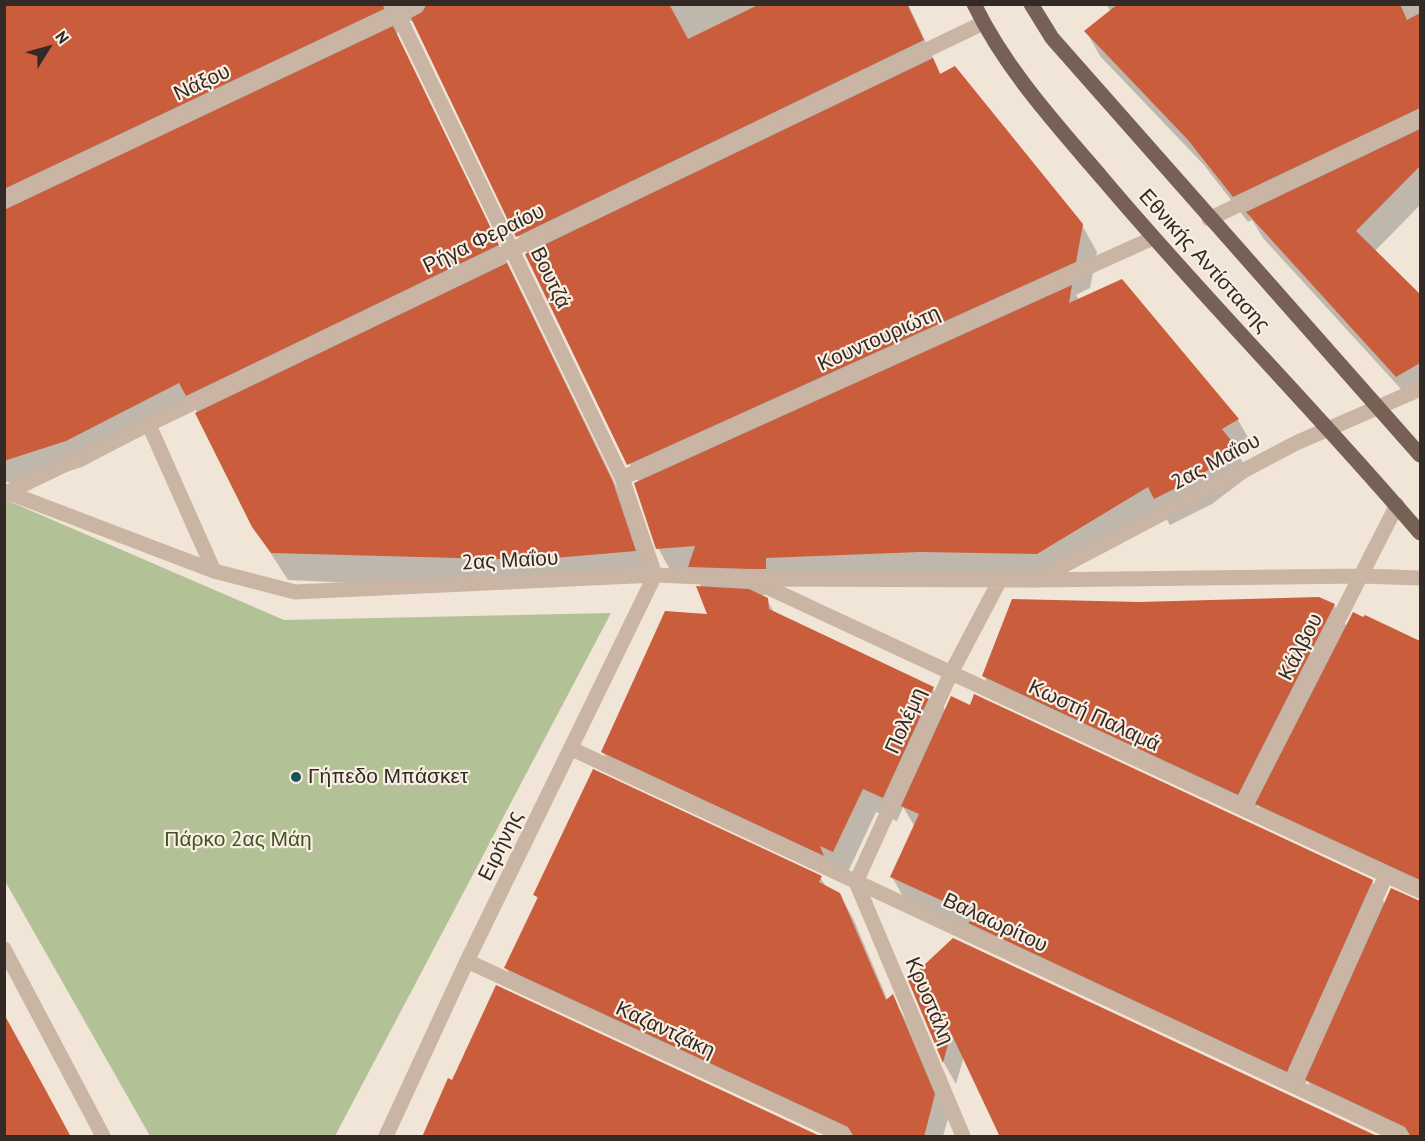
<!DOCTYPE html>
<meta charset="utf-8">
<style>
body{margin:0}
#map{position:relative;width:1425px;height:1141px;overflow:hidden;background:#f1e5d7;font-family:"PT Sans",sans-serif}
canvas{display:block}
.frame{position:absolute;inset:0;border:6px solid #342a25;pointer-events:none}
.north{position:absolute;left:18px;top:18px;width:60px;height:60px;-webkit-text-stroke:4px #f9efe3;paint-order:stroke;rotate:53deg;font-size:16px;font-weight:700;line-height:24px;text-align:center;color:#342a25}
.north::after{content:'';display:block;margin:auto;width:21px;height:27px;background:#342a25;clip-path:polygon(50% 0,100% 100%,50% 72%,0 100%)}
</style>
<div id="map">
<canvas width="1425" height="1141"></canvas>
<div class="frame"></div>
<div class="north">N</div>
</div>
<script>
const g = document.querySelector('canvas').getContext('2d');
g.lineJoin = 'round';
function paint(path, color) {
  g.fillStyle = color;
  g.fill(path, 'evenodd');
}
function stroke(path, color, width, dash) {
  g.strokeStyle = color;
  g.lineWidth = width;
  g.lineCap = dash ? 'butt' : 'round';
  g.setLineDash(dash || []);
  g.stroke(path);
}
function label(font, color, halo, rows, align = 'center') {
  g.font = font + ' "PT Sans",sans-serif';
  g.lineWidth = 4.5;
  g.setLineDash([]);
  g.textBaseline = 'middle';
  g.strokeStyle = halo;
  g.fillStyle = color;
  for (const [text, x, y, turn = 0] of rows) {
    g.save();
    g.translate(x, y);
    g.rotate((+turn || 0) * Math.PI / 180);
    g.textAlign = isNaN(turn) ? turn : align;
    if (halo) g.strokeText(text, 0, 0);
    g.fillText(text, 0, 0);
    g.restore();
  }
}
const green = new Path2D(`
 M 4,499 L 284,620 L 611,613 L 335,1136 L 150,1136 L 5,881 Z`);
const shadow = new Path2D(`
 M 4,4 L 908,4 L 941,75 L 1082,225 L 1097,252 L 1090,288 L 1076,295 L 1079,300 L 1238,420 L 1253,446 L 1238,454 L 1250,475 L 1212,504 L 1170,525 L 1163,513 L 1052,579 L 780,584 L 781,595 L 758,595 L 767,600 L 775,614 L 933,689 L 946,712 L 1372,881 L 1385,904 L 1392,890 L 1420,902 L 1420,1136 L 1391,1136 L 1320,1103 L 1307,1080 L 1300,1094 L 905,900 L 892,877 L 915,827 L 903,807 L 897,821 L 876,812 L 847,874 L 616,775 L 603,752 L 709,616 L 702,588 L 693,573 L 673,575 L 658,548 L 639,483 L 414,21 L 404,21 L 399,25 L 397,36 L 628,510 L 651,578 L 422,586 L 288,580 L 253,526 L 195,408 L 82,467 L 21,486 L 4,481 Z
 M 1106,4 L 1420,4 L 1420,205 L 1375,251 L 1420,296 L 1420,396 L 1412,401 L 1263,238 L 1252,220 L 1248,222 L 1204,165 L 1100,56 L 1086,31 L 1111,12 Z
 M 1334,605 L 1347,627 L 1365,617 L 1420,643 L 1420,898 L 1270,827 L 1258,805 L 1251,818 L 997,700 L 984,676 Z
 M 820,877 L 827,888 L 839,894 L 853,918 L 888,1001 L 892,997 L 906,1020 L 948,1119 L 943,1136 L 833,1136 L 520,991 L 506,968 L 538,900 L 535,895 Z
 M 910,980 L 1376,1136 L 964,1056 L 956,1084 L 944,1063 Z`);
const building = new Path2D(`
 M 4,4 L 383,4 L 384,9 L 4,189 Z
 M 427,4 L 669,4 L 688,39 L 760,4 L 907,4 L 924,40 L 516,237 L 411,18 L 422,12 Z
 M 1118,4 L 1400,4 L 1407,20 L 1420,13 L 1420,108 L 1233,197 L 1188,140 L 1084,31 Z
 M 393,26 L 499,245 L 186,396 L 179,383 L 66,441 L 4,461 L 4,210 Z
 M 933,58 L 940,74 L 955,66 L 1083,224 L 1076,262 L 627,465 L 525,254 Z
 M 1420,129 L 1420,166 L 1356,231 L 1420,294 L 1420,363 L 1396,377 L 1246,212 Z
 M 507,263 L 613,482 L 636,551 L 531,560 L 271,553 L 252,527 L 195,413 Z
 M 1122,279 L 1239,419 L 1222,429 L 1237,448 L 1200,476 L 1154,499 L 1148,487 L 1037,554 L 920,552 L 766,558 L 766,569 L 750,569 L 688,567 L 695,546 L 656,549 L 634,483 L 1072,285 L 1069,303 Z
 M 696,586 L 749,589 L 768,598 L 769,609 L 934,687 L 883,798 L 863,789 L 833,852 L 820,846 L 824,856 L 601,752 L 665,611 L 707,614 Z
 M 1319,597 L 1335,604 L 1238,795 L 982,676 L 1012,599 L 1139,602 Z
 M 1353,612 L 1363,617 L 1365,615 L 1420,641 L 1420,880 L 1255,804 Z
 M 974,694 L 1373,880 L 1287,1072 L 968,923 L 976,916 L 890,877 L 919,814 L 901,806 L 951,696 L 970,705 Z
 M 593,769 L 822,876 L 819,882 L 840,893 L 886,1000 L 893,994 L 935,1094 L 924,1137 L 854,1137 L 848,1127 L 504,968 L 538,897 L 533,895 Z
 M 1391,888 L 1420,901 L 1420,1137 L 1411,1137 L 1405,1127 L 1305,1080 Z
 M 953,938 L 1379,1137 L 1000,1137 L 951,1033 L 943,1063 L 908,980 Z
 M 496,985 L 822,1137 L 422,1137 L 448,1078 L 452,1080 Z
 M 4,1014 L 44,1087 L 71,1137 L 4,1137 Z`);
const minor = new Path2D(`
 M 4,200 L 417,4
 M 1209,219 L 1420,118
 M 149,425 L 214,571
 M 622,478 L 1153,238
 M 4,491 L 214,571 L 295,592 L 655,575 L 750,579 L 1036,580 L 1362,576 L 1420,578
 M 4,494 L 983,23
 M 1038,579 L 1296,443 L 1420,389
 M 756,582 L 1420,891
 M 572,749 L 1401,1136
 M 1242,808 L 1397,505
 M 4,949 L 103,1136
 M 467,961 L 844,1136
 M 1292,1085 L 1386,875
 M 386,1136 L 467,961 L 655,575 L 622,478 L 393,4
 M 963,1136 L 856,882 L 951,673 L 1000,580`);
const major = new Path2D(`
 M 974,4 C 1006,70 1056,124 1103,179 C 1205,300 1317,412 1420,533
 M 1031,4 L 1052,38 L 1420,455`);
const markers = [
 [296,777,6,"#1a5356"]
];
const streetNames = [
 ["Νάξου",202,83,-25],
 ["Ρήγα Φεραίου",484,239,-26],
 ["Εθνικής Αντίστασης",1204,261,48],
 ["Βουτζά",550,278,64],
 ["Κουντουριώτη",879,339,-24],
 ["2ας Μαΐου",1216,462,-28],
 ["2ας Μαΐου",510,561,-3],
 ["Κάλβου",1301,647,-63],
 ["Κωστή Παλαμά",1094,716,25],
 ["Πολέμη",906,721,-66],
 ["Ειρήνης",501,846,-64],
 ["Βαλαωρίτου",995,923,25],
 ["Κρυστάλη",929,1001,67],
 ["Καζαντζάκη",665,1030,25]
];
const poiNames = [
 ["Γήπεδο Μπάσκετ",308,777]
];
const parkNames = [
 ["Πάρκο 2ας Μάη",238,840]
];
paint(green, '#b3c197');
paint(shadow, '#0003');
paint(building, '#ca5e3c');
stroke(minor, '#cab4a3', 15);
stroke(major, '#776055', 15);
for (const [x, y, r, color] of markers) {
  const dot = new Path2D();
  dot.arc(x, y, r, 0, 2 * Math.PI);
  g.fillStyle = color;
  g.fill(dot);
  stroke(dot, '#f9efe3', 2);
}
label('21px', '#342a25', '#f9efe3', streetNames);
label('21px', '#342a25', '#f9efe3', poiNames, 'left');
label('21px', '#435328', '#f9efe3', parkNames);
</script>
